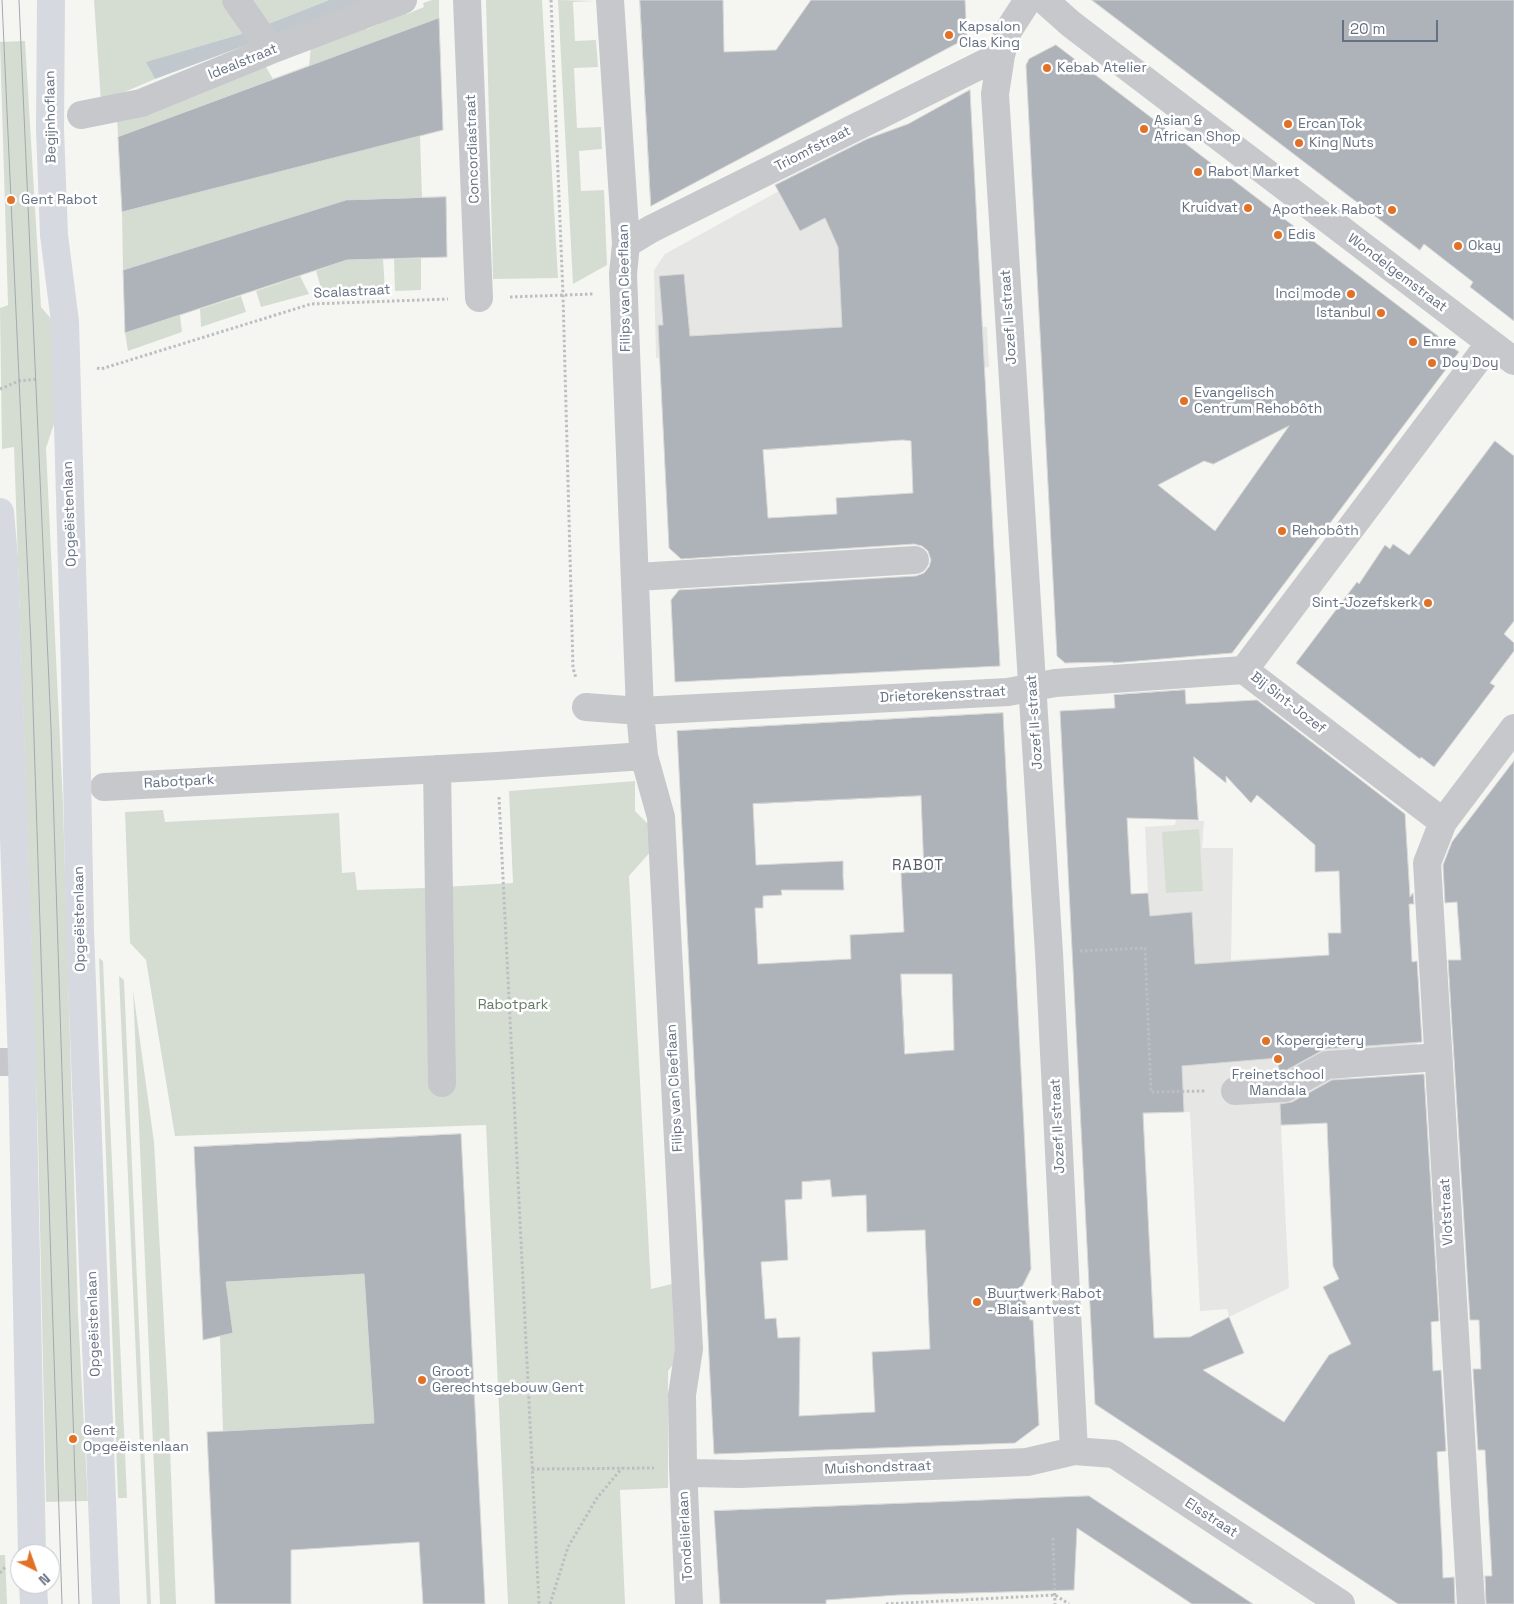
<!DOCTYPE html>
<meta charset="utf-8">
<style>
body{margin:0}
#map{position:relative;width:1514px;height:1604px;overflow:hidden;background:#f5f6f2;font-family:"Space Grotesk",sans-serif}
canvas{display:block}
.north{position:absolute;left:10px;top:1544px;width:50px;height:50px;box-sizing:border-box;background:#fff;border:1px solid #c1c6cd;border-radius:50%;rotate:138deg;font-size:14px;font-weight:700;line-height:20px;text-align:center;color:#657183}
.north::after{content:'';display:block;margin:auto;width:18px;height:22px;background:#e27126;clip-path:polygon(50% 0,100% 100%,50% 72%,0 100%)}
.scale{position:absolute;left:1342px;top:20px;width:96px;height:22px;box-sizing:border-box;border:2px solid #657183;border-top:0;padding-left:6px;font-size:15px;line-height:18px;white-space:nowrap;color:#657183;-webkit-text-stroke:4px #fff;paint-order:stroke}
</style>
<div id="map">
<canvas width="1514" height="1604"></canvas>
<div class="north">N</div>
<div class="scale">20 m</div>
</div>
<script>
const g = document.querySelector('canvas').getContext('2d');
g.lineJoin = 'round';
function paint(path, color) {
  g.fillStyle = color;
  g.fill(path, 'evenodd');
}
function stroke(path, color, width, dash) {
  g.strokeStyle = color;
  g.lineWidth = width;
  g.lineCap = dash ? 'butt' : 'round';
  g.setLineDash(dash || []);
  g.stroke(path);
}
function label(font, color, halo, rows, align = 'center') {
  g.font = font + ' "Space Grotesk",sans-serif';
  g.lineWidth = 5;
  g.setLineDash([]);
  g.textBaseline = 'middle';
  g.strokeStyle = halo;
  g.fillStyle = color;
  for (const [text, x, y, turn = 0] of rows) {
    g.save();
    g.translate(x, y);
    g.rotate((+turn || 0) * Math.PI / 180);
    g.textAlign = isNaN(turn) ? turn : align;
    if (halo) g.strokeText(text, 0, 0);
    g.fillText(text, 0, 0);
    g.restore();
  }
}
const built = new Path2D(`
 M 853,150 L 982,327 L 987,327 L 989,367 L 919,377 L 763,352 L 656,358 L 654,270 L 665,254 Z
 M 1176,820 L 1204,821 L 1202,848 L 1233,848 L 1231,960 L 1320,955 L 1323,1024 L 1416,1020 L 1418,1073 L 1348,1076 L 1349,1100 L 1327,1123 L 1281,1126 L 1289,1288 L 1229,1317 L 1227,1309 L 1200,1311 L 1190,1112 L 1142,1114 L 1073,962 L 1070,920 L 1133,915 L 1148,893 L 1145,827 L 1175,825 Z`);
const green = new Path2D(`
 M 94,0 L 223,0 L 248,32 L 147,62 L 155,79 L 101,102 Z
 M 250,0 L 329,0 L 266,25 Z
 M 432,0 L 439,0 L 439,18 L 309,67 L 311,45 L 365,25 L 367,29 L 379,24 L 378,20 L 405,10 L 407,14 L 424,7 L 423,3 Z
 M 486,0 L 542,0 L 558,278 L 493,279 Z
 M 558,0 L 595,1 L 573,2 L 575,41 L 596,40 L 598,67 L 574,68 L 577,128 L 601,127 L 602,149 L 579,151 L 581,191 L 604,190 L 607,265 L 573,284 Z
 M 25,41 L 41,307 L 53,321 L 59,409 L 46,448 L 63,804 L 78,1313 L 88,1501 L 46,1502 L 38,1136 L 14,447 L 2,449 L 0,308 L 8,305 L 0,42 Z
 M 263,62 L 273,79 L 118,137 L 117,117 Z
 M 420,135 L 422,198 L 346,200 L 123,270 L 122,212 Z
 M 421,258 L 421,290 L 395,291 L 394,259 Z
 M 383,259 L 385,291 L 323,295 L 316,271 L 347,260 Z
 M 300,276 L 309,294 L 261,307 L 256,291 Z
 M 241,296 L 246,312 L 201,327 L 200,309 Z
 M 180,315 L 182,332 L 128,351 L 125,333 Z
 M 635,781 L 635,811 L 652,828 L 652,850 L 629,876 L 651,1289 L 676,1283 L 678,1358 L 668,1371 L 668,1488 L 620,1490 L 625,1604 L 508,1604 L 486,1125 L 175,1136 L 146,960 L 130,943 L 125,812 L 163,810 L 165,822 L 339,813 L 342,873 L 355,872 L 357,890 L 425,888 L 513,883 L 509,791 Z
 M 1199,829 L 1203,891 L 1166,893 L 1162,832 Z
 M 99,958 L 103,961 L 127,1498 L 118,1498 Z
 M 119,976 L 124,980 L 151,1604 L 147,1604 Z
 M 133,990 L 154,1142 L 168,1396 L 176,1604 L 160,1604 Z
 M 364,1274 L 374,1423 L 223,1431 L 220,1336 L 233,1333 L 229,1303 L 214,1283 Z
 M 0,1555 L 5,1555 L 7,1604 L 0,1604 Z`);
const water = new Path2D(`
 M 329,0 L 368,0 L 155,79 L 146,62 L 248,32 Z`);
const building = new Path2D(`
 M 640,0 L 723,0 L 724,52 L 776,50 L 811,0 L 965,0 L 967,38 L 651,206 Z
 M 1092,0 L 1514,0 L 1514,321 L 1470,287 L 1473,282 L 1424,244 L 1420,250 Z
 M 439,18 L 443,130 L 122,212 L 118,137 Z
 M 1056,45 L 1459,352 L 1232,653 L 1113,663 L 1113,662 L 1065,663 L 1057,656 L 1026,65 L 1029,59 ZM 1289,426 L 1215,531 L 1158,485 L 1204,461 L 1213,464 Z
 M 970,90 L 1000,666 L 675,682 L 671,600 L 679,590 L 916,576 L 924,573 L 929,567 L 931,560 L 928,551 L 922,546 L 914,544 L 681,559 L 669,548 L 658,325 L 663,325 L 659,276 L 684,274 L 690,336 L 842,327 L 838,247 L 825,218 L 800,231 L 775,185 L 867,139 L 908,124 ZM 903,440 L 911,441 L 913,493 L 836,498 L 837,514 L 768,518 L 763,450 Z
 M 446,197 L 447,257 L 347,260 L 125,333 L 123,270 L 346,200 Z
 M 1495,441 L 1514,456 L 1514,621 L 1504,634 L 1514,643 L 1514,651 L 1490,683 L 1495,686 L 1434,767 L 1421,757 L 1420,759 L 1296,663 L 1357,582 L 1359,584 L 1385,545 L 1390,549 L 1393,544 L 1409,555 Z
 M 1185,690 L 1186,704 L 1257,700 L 1405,814 L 1410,897 L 1413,893 L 1414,904 L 1409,904 L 1412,962 L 1417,961 L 1422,1042 L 1325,1049 L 1281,1073 L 1279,1073 L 1278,1058 L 1182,1066 L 1184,1112 L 1143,1113 L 1154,1338 L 1190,1337 L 1229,1317 L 1244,1353 L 1203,1370 L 1284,1422 L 1329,1355 L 1351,1344 L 1323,1287 L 1339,1279 L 1333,1266 L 1327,1123 L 1281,1125 L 1280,1104 L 1292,1102 L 1332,1080 L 1424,1074 L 1439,1321 L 1431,1322 L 1433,1371 L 1441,1370 L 1446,1451 L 1437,1452 L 1442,1547 L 1443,1578 L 1454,1577 L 1455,1604 L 1398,1604 L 1095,1404 L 1060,711 L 1115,708 L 1114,695 ZM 1194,757 L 1226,783 L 1226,776 L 1251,803 L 1257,795 L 1315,845 L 1315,872 L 1339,871 L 1341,933 L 1328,933 L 1329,955 L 1195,964 L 1192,912 L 1150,916 L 1148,893 L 1131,894 L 1127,818 L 1198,820 Z
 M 1003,713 L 1031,1269 L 1022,1287 L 1030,1320 L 1033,1320 L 1039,1425 L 1015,1443 L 714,1454 L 677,731 ZM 921,796 L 924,872 L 901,873 L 904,932 L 850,935 L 851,959 L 758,964 L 755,908 L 763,908 L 763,896 L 782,895 L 781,890 L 844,890 L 843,876 L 843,861 L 756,865 L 753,804 ZM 901,974 L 952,974 L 954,1050 L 905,1054 ZM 830,1180 L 832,1197 L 866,1195 L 867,1232 L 925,1230 L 930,1349 L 872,1352 L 875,1412 L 799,1416 L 800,1337 L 778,1338 L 776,1318 L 765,1319 L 761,1262 L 788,1260 L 785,1200 L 802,1199 L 802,1182 Z
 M 1514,761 L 1514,1604 L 1486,1604 L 1485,1576 L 1492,1576 L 1485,1450 L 1478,1450 L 1473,1369 L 1481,1369 L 1479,1320 L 1470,1320 L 1448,960 L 1461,960 L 1457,902 L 1445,903 L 1443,865 L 1452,842 Z
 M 461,1134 L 485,1604 L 423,1604 L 419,1542 L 291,1550 L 291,1604 L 215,1604 L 207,1432 L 374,1423 L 364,1274 L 226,1282 L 233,1333 L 203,1340 L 194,1147 Z
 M 1089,1496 L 1253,1604 L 1192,1604 L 1077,1528 L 1074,1590 L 898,1595 L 826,1600 L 826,1604 L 720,1604 L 714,1511 Z`);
const path = new Path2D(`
 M 551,0 L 563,295 L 573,668 L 576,678
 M 510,297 L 593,294
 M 97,368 L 101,369 L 311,304 L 448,299
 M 0,389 L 19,381 L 38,379
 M 499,797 L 539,1604
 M 1080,951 L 1145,948 L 1151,1092 L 1206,1091
 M 532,1469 L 654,1468
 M 1053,1538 L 1055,1604
 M 0,1573 L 6,1566
 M 550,1604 L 568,1547 L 597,1498 L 622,1468
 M 886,1604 L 1055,1595 L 1069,1604`);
const minor = new Path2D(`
 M 236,0 L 271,50
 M 467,0 L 479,298
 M 610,0 L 626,244 L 623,274 L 640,711 L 644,756 L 661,817 L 689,1349 L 682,1395 L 683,1467 L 689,1604
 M 1028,0 L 1008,31 L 1001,55 L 995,94 L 1049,953 L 1074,1451
 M 1044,0 L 1071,24 L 1514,361
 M 81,115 L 141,103 L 271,50 L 403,0
 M 626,244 L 651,229 L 1001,55
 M 1490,343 L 1244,670 L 1443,822 L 1514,728
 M 637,577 L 915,560
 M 586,707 L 640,711 L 1008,692 L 1055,683 L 1244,670
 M 437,769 L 442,1083
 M 104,787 L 497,766 L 644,756
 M 1443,822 L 1427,863 L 1471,1604
 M 0,1062 L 22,1062
 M 1235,1091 L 1285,1088 L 1327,1065 L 1438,1057
 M 683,1467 L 693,1473 L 740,1474 L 1027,1462 L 1074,1451 L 1114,1454 L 1341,1604`);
const major = new Path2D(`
 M 51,0 L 50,129 L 54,235 L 65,322 L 75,672 L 80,931 L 106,1604
 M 0,512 L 4,558 L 22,1062 L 32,1554
 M 33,1584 L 34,1604`);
const tram = new Path2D(`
 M 2,0 L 31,645 L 62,1604
 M 19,0 L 51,728 L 79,1604`);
const markers = [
 [949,35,5,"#e27126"],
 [1047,68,5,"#e27126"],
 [1288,124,5,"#e27126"],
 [1144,129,5,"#e27126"],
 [1299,143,5,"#e27126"],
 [1198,172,5,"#e27126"],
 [11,200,5,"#e27126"],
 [1248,208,5,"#e27126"],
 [1392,210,5,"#e27126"],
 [1278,235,5,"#e27126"],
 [1458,246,5,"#e27126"],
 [1351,294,5,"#e27126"],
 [1381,313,5,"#e27126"],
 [1413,342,5,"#e27126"],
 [1432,363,5,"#e27126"],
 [1184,401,5,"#e27126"],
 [1282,531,5,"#e27126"],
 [1428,603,5,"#e27126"],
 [1266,1041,5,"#e27126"],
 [1278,1059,5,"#e27126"],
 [977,1302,5,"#e27126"],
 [422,1380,5,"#e27126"],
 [73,1439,5,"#e27126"]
];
const poiNames = [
 ["Kapsalon",959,27],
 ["Clas King",959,43],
 ["Kebab Atelier",1057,68],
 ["Asian &",1154,121],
 ["African Shop",1154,137],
 ["Ercan Tok",1298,124],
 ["King Nuts",1309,143],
 ["Rabot Market",1208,172],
 ["Gent Rabot",21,200],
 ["Kruidvat",1238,208,"right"],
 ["Apotheek Rabot",1382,210,"right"],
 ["Edis",1288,235],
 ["Okay",1468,246],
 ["Inci mode",1341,294,"right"],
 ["Istanbul",1371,313,"right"],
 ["Emre",1423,342],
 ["Doy Doy",1442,363],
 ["Evangelisch",1194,393],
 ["Centrum Rehobôth",1194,409],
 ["Rehobôth",1292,531],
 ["Sint-Jozefskerk",1418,603,"right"],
 ["Kopergietery",1276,1041],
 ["Freinetschool",1278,1075,"center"],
 ["Mandala",1278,1091,"center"],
 ["Buurtwerk Rabot",987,1294],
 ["- Blaisantvest",987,1310],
 ["Groot",432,1372],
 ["Gerechtsgebouw Gent",432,1388],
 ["Gent",83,1431],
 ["Opgeëistenlaan",83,1447]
];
const streetNames = [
 ["Idealstraat",243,62,-22],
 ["Begijnhoflaan",51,117,-91],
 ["Concordiastraat",473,149,-92],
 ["Triomfstraat",813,149,-27],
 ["Wondelgemstraat",1397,273,37],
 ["Filips van Cleeflaan",625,288,-91],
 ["Scalastraat",352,292,-3],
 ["Jozef II-straat",1009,317,-94],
 ["Opgeëistenlaan",70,514,-92],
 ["Drietorekensstraat",943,695,-3],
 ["Bij Sint-Jozef",1288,703,38],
 ["Jozef II-straat",1035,722,-94],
 ["Rabotpark",179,782,-3],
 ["Opgeëistenlaan",80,919,-91],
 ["Filips van Cleeflaan",675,1088,-93],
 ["Jozef II-straat",1058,1126,-93],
 ["Vlotstraat",1447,1212,-93],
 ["Opgeëistenlaan",94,1324,-92],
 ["Muishondstraat",878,1468,-2],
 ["Elsstraat",1211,1518,33],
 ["Tondelierlaan",686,1536,-93]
];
const parkNames = [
 ["Rabotpark",513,1005]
];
const neighbourhoodNames = [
 ["RABOT",918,866]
];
paint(built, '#e6e6e5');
paint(green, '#d5ddd3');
paint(water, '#c0c8ce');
paint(building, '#aeb3ba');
stroke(building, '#d7d7d5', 1);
stroke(path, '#bdbec1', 3, [2.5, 2.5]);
stroke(minor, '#c6c8cc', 28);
stroke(major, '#d6d9df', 28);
stroke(tram, '#a4a8af', 1);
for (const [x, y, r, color] of markers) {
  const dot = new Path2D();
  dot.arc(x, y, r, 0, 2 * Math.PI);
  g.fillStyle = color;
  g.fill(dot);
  stroke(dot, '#fff', 2);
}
label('14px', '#657183', '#fff', poiNames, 'left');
label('14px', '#657183', '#fff', streetNames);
label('14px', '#647a64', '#fff', parkNames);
g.letterSpacing = '1px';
label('15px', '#535b68', '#fff', neighbourhoodNames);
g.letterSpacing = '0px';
</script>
